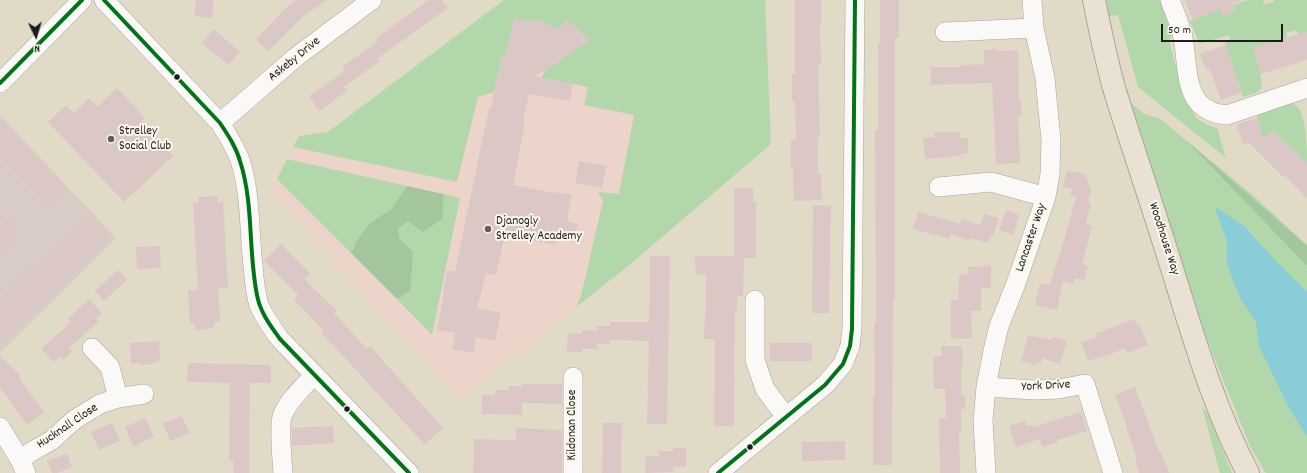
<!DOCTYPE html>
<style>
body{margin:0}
#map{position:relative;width:1307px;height:473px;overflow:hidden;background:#e1dac7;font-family:Dekko,sans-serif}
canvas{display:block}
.north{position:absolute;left:16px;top:16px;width:40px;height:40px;-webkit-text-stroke:3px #fbf7ec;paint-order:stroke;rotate:175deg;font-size:11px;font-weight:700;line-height:16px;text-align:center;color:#1c1c1c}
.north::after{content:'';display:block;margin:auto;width:14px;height:18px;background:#1c1c1c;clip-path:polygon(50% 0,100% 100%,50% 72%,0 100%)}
.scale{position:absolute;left:1161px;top:24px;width:122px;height:18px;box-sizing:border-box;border:2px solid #1c1c1c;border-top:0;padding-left:5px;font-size:12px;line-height:14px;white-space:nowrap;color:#1c1c1c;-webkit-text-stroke:3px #fbf7ec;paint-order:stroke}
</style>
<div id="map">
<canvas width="1307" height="473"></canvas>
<div class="north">N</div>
<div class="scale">50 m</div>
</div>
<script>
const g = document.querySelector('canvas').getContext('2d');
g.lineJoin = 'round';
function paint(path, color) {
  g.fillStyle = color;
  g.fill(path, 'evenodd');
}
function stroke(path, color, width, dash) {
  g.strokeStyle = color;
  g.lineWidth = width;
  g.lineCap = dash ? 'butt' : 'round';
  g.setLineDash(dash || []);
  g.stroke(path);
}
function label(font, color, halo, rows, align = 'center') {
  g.font = font + ' Dekko,sans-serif';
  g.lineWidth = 4;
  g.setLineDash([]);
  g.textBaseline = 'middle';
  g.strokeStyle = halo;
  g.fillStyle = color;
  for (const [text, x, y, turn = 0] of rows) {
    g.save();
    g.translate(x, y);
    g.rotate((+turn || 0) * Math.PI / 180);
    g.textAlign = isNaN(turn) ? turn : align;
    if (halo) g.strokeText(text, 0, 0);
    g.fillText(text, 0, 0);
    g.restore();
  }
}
const built = new Path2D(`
 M 504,0 L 765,0 L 771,144 L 627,267 L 460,399 L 271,192 L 299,136 L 328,132 Z`);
const industrial = new Path2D(`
 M 1,116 L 116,238 L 0,353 L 0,117 Z`);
const green = new Path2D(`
 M 504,0 L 765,0 L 771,144 L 627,267 L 576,307 L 581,296 L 603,201 L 598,192 L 619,194 L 634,115 L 584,105 L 588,87 L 542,78 L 544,71 L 590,40 L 566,20 L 558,34 L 542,22 L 532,19 L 531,22 L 514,19 L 505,57 L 502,56 L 494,92 L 478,97 L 457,182 L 293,147 L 299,136 L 328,132 Z
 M 1106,0 L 1162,0 L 1172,34 L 1169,40 L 1175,64 L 1180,70 L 1185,98 L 1196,118 L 1210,126 L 1217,128 L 1226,158 L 1138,87 L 1118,15 L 1109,16 Z
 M 1249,0 L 1263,0 L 1264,4 L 1274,2 L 1274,0 L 1307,0 L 1307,32 L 1298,34 L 1296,30 L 1286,33 L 1287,38 L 1253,48 L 1261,74 L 1260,75 C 1266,93 1257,92 1243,97 L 1225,43 L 1231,41 L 1229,35 L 1202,43 L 1199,43 L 1190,21 L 1220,9 L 1223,16 L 1235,12 L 1233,5 Z
 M 1130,102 L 1144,114 L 1159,118 L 1255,197 L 1307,245 L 1307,473 L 1266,473 L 1251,448 L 1199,320 Z
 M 1290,103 C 1307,103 1307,150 1307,164 L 1273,130 L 1263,139 L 1257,118 L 1257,113 Z
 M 287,159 L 407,186 L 392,208 L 369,224 L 357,240 L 351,253 L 277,179 Z
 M 444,194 L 460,198 L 432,335 L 397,299 L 410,291 L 397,229 L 408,221 L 441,219 Z
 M 1202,407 L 1208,414 L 1232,473 L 1220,473 Z`);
const forest = new Path2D(`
 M 1187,141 L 1307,246 L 1307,266 Z
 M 407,186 L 444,194 L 442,219 L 423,232 L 408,221 L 398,229 L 399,238 L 413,252 L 410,291 L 397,299 L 351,253 L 357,240 L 369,224 L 392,208 Z`);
const water = new Path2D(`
 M 1214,206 L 1245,227 L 1272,257 L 1307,292 L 1307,437 L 1288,406 L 1259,346 L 1256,321 L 1240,298 L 1227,264 L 1227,241 Z`);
const building = new Path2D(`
 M 196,0 L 214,0 L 212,18 L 194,16 Z
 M 296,0 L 327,0 L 302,17 L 268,51 L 256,39 L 290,4 Z
 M 429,0 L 442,0 L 448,8 L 378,58 L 380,61 L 344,87 L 347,91 L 319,111 L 309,96 L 345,71 L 342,67 L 378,41 L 376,38 Z
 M 795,0 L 821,0 L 821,26 L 820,26 L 821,64 L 818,64 L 820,137 L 818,137 L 818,174 L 821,174 L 822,200 L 794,201 L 793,169 L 791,169 L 791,140 L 796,140 L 795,101 L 792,101 L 792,74 L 795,74 Z
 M 880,0 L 899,0 L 899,38 L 895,38 L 895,300 L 893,300 L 892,465 L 873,465 L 873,395 L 875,395 L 874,323 L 876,323 L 875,130 L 878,130 L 878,43 L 880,43 Z
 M 1185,0 L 1242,0 L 1242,1 L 1232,4 L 1235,12 L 1223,17 L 1220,9 L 1193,20 Z
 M 514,18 L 531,22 L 532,19 L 560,29 L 566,19 L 591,40 L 535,76 L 573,84 L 570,101 L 529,94 L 523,122 L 525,123 L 513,185 L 554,193 L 557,192 L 572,195 L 567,221 L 578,224 L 573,242 L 556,238 L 555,245 L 505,234 L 496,275 L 486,273 L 477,308 L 501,313 L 495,341 L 476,337 L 473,353 L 452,349 L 455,333 L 437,330 L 444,293 L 443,293 L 447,270 L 455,272 L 489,108 L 491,109 L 502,56 L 505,57 Z
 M 214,29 L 240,52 L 228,65 L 202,43 Z
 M 1307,32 L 1307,60 L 1261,74 L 1253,48 L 1298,34 Z
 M 1226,45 L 1241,93 L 1221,100 L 1210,69 L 1206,70 L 1200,54 Z
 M 996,49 L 996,51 L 1018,50 L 1019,99 L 1021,99 L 1022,115 L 1018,115 L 1020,163 L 996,164 L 992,83 L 931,85 L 931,67 L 961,67 L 961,65 L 984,64 L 984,50 Z
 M 117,88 L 145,118 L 141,122 L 173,156 L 124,202 L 48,122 L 66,105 L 74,113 L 89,98 L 97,107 Z
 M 1257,118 L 1263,139 L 1273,130 L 1307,163 L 1307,198 L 1284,175 L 1283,177 L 1249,143 L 1243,145 L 1237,124 Z
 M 0,120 L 68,190 L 50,208 L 0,157 Z
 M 934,132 L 960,132 L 961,138 L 968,138 L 968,153 L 961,154 L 961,156 L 925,159 L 923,138 L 935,137 Z
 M 579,161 L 606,166 L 602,188 L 575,183 Z
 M 1067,171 L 1085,174 L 1091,191 L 1088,202 L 1091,203 L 1086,224 L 1092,226 L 1082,264 L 1088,266 L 1084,280 L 1075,278 L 1073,284 L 1063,281 L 1057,310 L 1035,305 L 1040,283 L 1050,285 L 1058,258 L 1059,258 L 1076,197 L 1070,196 L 1072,189 L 1063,187 Z
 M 734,188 L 753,188 L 753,202 L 756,202 L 756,258 L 744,258 L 743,296 L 737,296 L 737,310 L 735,310 L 734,426 L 714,426 L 715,339 L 703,339 L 706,309 L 706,274 L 696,275 L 695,256 L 734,256 Z
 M 218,196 L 218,202 L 223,201 L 228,288 L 218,288 L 220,321 L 214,322 L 214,328 L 195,330 L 195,323 L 190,323 L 188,290 L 198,290 L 193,203 L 199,203 L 198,197 Z
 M 813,205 L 831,206 L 829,313 L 812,313 Z
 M 1006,210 L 1019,215 L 1013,235 L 999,230 Z
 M 918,212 L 960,224 L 962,219 L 980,225 L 984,214 L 999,218 L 993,236 L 991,235 L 988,243 L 971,238 L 970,241 L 951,234 L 949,239 L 913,229 Z
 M 88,214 L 109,235 L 0,342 L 0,300 Z
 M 10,217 L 18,226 L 11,234 L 17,240 L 0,257 L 0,223 L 2,225 Z
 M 281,244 L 310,273 L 304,279 L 337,311 L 334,313 L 367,349 L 370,346 L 443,428 L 425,445 L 321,332 L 323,330 L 294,300 L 298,295 L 264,261 Z
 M 160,246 L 161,268 L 137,269 L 136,247 Z
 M 650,256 L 670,256 L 667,424 L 647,424 L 649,341 L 610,340 L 610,344 L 597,344 L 597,349 L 582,349 L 582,352 L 567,352 L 568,333 L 582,334 L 582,330 L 597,331 L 597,326 L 610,326 L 610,322 L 649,322 Z
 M 991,266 L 991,288 L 981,288 L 981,311 L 971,311 L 972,338 L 951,339 L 951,300 L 958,300 L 959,275 L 968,274 L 968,267 Z
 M 118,270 L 127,280 L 104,301 L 95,291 Z
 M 89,299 L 102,313 L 96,318 L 99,321 L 69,348 L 72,351 L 63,360 L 59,357 L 54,362 L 41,349 L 71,322 L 68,319 Z
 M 1135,319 L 1138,327 L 1140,326 L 1148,345 L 1127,353 L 1125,348 L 1111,354 L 1088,361 L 1081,342 L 1098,337 L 1096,333 Z
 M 1028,335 L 1052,340 L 1053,337 L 1067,341 L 1060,364 L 1042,358 L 1041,363 L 1037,362 L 1036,365 L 1021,361 Z
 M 159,341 L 160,361 L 153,362 L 154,364 L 139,365 L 139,363 L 131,363 L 130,343 Z
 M 770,343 L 812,343 L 812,361 L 770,361 Z
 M 941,346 L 962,346 L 963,366 L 961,366 L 961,395 L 965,395 L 965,409 L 961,409 L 961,432 L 959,432 L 960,473 L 940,473 L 939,418 L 946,418 L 945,389 L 934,389 L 933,357 L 942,356 Z
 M 0,356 L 21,376 L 19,378 L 44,412 L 27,425 L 0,387 Z
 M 188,363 L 271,365 L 271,383 L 250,383 L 249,473 L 234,473 L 233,461 L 229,461 L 230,383 L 187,382 Z
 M 522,384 L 562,384 L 562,404 L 522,403 L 522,415 L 482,414 L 482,395 L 495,395 L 495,390 L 509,390 L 509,386 L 522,386 Z
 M 1135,387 L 1159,452 L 1161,452 L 1169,473 L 1139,473 L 1135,461 L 1137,460 L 1126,426 L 1127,426 L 1115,395 Z
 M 1081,412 L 1087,431 L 1057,440 L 1058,442 L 1042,447 L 1040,439 L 1016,447 L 1009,426 L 1025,421 L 1027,426 L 1032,425 L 1033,427 Z
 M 182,416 L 189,433 L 170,441 L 163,423 Z
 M 146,418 L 154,437 L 133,446 L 125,427 Z
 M 112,423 L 120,441 L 99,450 L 91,432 Z
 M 603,423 L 622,423 L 621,473 L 602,473 Z
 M 333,426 L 334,443 L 292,446 L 292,428 Z
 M 516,428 L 562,430 L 562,473 L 473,473 L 474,439 L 516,440 Z
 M 845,441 L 845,460 L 802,461 L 802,442 Z
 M 673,448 L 686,448 L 686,467 L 673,467 L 673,472 L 645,473 L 646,456 L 659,456 L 659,451 L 673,451 Z
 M 67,454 L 72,467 L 57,473 L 52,473 L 47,461 Z`);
const minor = new Path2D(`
 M 104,0 L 220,123 C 227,134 235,147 240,160 C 251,194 249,231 253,266 C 254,279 255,292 259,305 C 264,317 272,328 280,339 L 409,473
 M 1170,0 C 1174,12 1181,25 1183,38 C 1187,57 1185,88 1199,103 C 1206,111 1217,114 1227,115 L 1307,88
 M 945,32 L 1034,28
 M 0,83 L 82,0
 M 220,123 L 296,57 L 372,0
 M 939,187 L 991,182 L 1046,197
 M 755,300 L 755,360 L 765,389 L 786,417
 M 92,348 L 110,367 L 118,398
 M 986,387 L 1035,390 L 1059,389 L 1085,384 L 1113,473
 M 0,427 L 20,460 L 26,473
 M 20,460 L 31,452 L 52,440 L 74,420 L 100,404 L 118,398 L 144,394
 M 283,473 C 282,459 279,430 282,417 C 286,403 304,386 314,375
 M 573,473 L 573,377
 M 718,473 L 825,385 L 843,364 L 850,346 L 852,329 L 855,0
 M 986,473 L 983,421 L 986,387 L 993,351 L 999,326 L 1015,286 L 1046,197 L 1050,174 L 1051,140 L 1045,78 L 1034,28 L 1032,0`);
const primary = new Path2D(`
 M 1094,0 C 1100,30 1106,59 1114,88 C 1130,140 1148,192 1164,243 C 1189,321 1210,401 1248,473`);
const bus1 = new Path2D(`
 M 104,0 L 220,123 C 228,135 236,147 240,161 C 254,204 248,251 257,295 C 260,312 270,325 280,339 L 409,473
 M 0,83 L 82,0
 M 718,473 L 825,385 L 843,364 L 850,346 L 852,329 L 855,0`);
const markers = [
 [177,77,3.5,"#1c1c1c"],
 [111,139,4,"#615e58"],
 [488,229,4,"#615e58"],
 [347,409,3.5,"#1c1c1c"],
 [750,447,3.5,"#1c1c1c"]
];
const streetNames = [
 ["Askeby Drive",295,60,-39],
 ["Lancaster Way",1032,238,-71],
 ["Woodhouse Way",1163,239,72],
 ["York Drive",1046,387,-3],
 ["Kildonan Close",573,425,-90],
 ["Hucknall Close",68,427,-34]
];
const poiNames = [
 ["Strelley",119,132],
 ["Social Club",119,147],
 ["Djanogly",496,222],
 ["Strelley Academy",496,237]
];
paint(built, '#edd4cb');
paint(industrial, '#d9cbc6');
paint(green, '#b2d7aa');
paint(forest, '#a3c69e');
paint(water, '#88cdd8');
paint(building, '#dbc8c6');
stroke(minor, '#a9a599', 20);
stroke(primary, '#a9a599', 24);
stroke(minor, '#faf9f7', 19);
stroke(primary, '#eae1d5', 22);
stroke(bus1, '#007517', 4);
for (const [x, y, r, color] of markers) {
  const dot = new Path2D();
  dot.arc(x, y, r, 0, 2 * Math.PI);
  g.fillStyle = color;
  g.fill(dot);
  stroke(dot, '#fbf7ec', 1.5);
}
label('13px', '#1c1c1c', '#fbf7ec', streetNames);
label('13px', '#1c1c1c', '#fbf7ec', poiNames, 'left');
</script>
